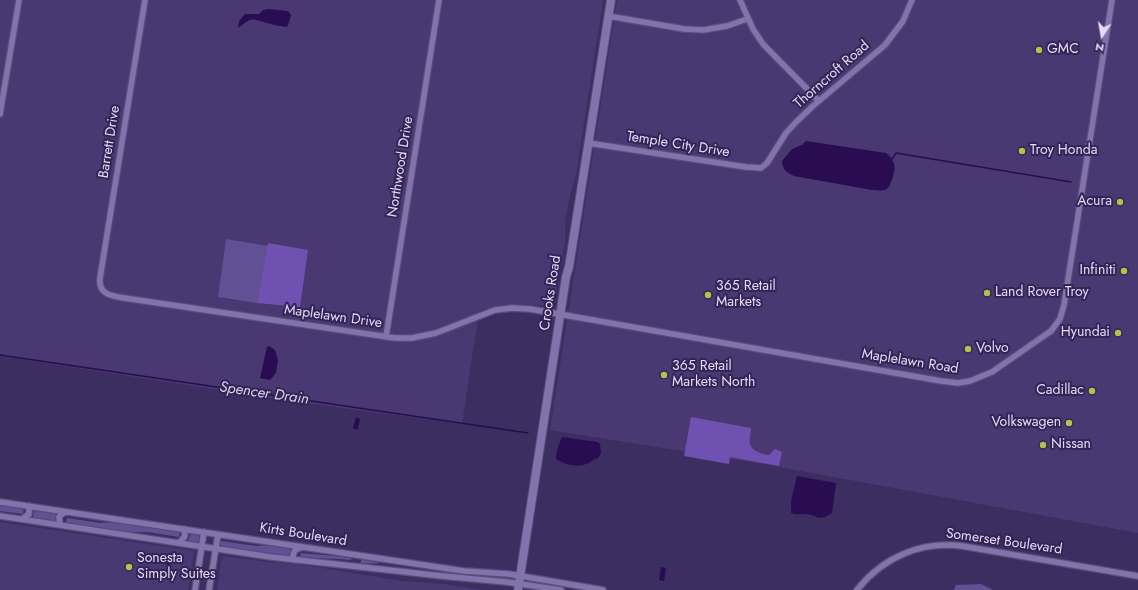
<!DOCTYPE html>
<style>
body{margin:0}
#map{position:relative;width:1138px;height:590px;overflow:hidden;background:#3d2e61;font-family:Jost,sans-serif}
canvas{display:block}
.north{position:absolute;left:1082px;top:16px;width:40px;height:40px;-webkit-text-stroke:3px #332455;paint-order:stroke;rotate:191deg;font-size:11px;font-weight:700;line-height:16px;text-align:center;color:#e1dafa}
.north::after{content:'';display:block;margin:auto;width:14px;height:18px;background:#e1dafa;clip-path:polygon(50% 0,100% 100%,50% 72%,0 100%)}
</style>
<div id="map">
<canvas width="1138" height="590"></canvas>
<div class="north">N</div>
</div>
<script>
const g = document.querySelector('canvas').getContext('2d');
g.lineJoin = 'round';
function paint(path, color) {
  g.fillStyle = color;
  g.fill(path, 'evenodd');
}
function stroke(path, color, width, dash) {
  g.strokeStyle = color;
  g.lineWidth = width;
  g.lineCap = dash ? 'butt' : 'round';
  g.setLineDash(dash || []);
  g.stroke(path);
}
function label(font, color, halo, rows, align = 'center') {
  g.font = font + ' Jost,sans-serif';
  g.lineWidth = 4;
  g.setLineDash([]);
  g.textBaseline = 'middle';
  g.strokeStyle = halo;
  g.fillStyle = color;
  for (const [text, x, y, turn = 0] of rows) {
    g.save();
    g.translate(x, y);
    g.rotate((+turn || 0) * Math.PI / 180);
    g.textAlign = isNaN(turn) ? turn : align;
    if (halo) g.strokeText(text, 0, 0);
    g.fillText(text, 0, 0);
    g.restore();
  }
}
const built = new Path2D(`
 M 0,0 L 603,0 L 576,175 L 570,195 L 565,222 L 565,241 L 555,301 L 550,306 L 545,306 L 514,304 L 479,311 L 462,424 L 297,402 L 0,356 Z
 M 617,0 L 1138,0 L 1138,533 L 763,464 L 550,430 Z
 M 0,522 L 194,551 L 188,590 L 0,590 Z
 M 222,556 L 274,563 L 279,562 L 323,568 L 402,581 L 444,584 L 482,590 L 217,590 Z`);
const green = new Path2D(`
 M 226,239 L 268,246 L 257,303 L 218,297 Z
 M 0,505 L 24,508 L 23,514 L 0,511 Z
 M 34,510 L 57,513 L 55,521 L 33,518 Z
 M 67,518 L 100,523 L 117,522 L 180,532 L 179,537 L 147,532 L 125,532 L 66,523 Z
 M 191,533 L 198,535 L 200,538 L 198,542 L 188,541 Z
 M 220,541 L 257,546 L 270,545 L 291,549 L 289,556 L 224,547 L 221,546 L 219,542 Z
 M 301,553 C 318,555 335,555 352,558 L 351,560 C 334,558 317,559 300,557 Z
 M 362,559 L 379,562 L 380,563 L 361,564 L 360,563 Z
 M 981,584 L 993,590 L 954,590 L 956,585 Z`);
const forest = new Path2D(`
 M 268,243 L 308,250 L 300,307 L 257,303 Z
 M 691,417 L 751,428 C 751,432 749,440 750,444 C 752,451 763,455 769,455 L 775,449 L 782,452 L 779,466 L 730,457 L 729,464 L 684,456 Z`);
const water = new Path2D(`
 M 269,9 L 288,11 L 291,15 L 289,22 L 287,27 C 281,26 273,25 267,23 C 251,18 252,17 238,28 L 239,21 L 245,14 L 259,14 L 263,10 Z
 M 806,141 L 886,153 C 897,162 896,170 891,182 C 890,185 889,188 885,190 C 881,191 876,190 872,190 L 794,176 C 787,173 782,169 782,161 L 792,149 L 802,145 Z
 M 269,346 L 275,350 L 278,360 L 276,373 L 270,380 L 260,378 L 267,347 Z
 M 356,417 L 360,419 L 358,429 L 357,430 L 353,428 Z
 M 562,437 L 598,442 L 600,444 L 601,453 L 598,458 C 592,459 591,463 586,464 C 576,468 564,464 556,459 C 556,450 559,445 562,437 Z
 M 797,476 L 836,483 L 832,513 C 817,523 817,514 804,514 C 798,514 796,515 791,513 L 791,501 Z
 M 155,556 C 161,556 170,560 171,566 L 166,564 L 155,562 L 153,560 Z
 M 661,567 L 666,568 L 664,581 L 659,580 Z`);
const stream = new Path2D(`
 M 892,159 L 896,153 L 1071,182
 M 0,355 L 528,433`);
const minor = new Path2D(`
 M 145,0 L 100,278 C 98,294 111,296 124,298 L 395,338 L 412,338 L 436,333 L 495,310 L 512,308 L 530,309 L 941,381 L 958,383 L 970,381 L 992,372 L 1051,331 L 1060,319 L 1064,305 L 1112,0
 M 740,0 L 753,29 L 763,44 L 819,101
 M 608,16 L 684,29 L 703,30 L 727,26 L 747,19
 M 0,114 L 19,0
 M 588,143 L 746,167 L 761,168 L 767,163 L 786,133 L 796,122 L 813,106 L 885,45 L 903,21 L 912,0
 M 386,337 L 439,0
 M 0,502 L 464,571 L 509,574 L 603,590
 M 0,516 L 271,557 L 442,576 L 507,582 L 561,590
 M 22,519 L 29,514 L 29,506
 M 60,525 L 59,517 L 63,513 L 67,512
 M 179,543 L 185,536 L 184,529
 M 294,560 L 293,555 L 295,550 L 302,547
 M 195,590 L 204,532
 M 209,590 L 218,535
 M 857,590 C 883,557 921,541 962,546 L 1138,576`);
const secondary = new Path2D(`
 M 518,590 L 566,277 L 569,267 L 611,0`);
const markers = [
 [1039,50,4,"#b5c249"],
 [1022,151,4,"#b5c249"],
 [1120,202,4,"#b5c249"],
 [1124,271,4,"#b5c249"],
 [987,293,4,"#b5c249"],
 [708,295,4,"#b5c249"],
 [1118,333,4,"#b5c249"],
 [968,349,4,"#b5c249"],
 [664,375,4,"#b5c249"],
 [1092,391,4,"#b5c249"],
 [1069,423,4,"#b5c249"],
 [1043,445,4,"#b5c249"],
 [129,567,4,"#b5c249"]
];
const poiNames = [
 ["GMC",1047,50],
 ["Troy Honda",1030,151],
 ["Acura",1112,202,"right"],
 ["Infiniti",1116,271,"right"],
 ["365 Retail",716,287],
 ["Markets",716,303],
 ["Land Rover Troy",995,293],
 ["Hyundai",1110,333,"right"],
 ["Volvo",976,349],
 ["365 Retail",672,367],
 ["Markets North",672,383],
 ["Cadillac",1084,391,"right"],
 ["Volkswagen",1061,423,"right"],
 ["Nissan",1051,445],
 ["Sonesta",137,559],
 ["Simply Suites",137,575]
];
const streetNames = [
 ["Thorncroft Road",832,75,-41],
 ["Barrett Drive",110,142,-81],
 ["Temple City Drive",678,145,9],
 ["Northwood Drive",401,167,-81],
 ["Crooks Road",551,293,-81],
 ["Maplelawn Drive",333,317,8],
 ["Maplelawn Road",910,362,9],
 ["Kirts Boulevard",303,535,9],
 ["Somerset Boulevard",1004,542,8]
];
const waterNames = [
 ["Spencer Drain",264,394,8]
];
paint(built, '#493871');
paint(green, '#624f94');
paint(forest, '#6f51b1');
paint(water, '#290c52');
stroke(stream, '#290c52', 1.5);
stroke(minor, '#5a4b77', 8);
stroke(secondary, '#5a4b77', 10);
stroke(minor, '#8173ac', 5.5);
stroke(secondary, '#8173ac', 8);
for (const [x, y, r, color] of markers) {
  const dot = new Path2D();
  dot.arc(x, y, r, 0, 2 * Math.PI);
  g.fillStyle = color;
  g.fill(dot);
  stroke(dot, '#332455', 1.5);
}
label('14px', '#e1dafa', '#332455', poiNames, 'left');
label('14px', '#e1dafa', '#332455', streetNames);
label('italic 15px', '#d8d3ed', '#332455', waterNames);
</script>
